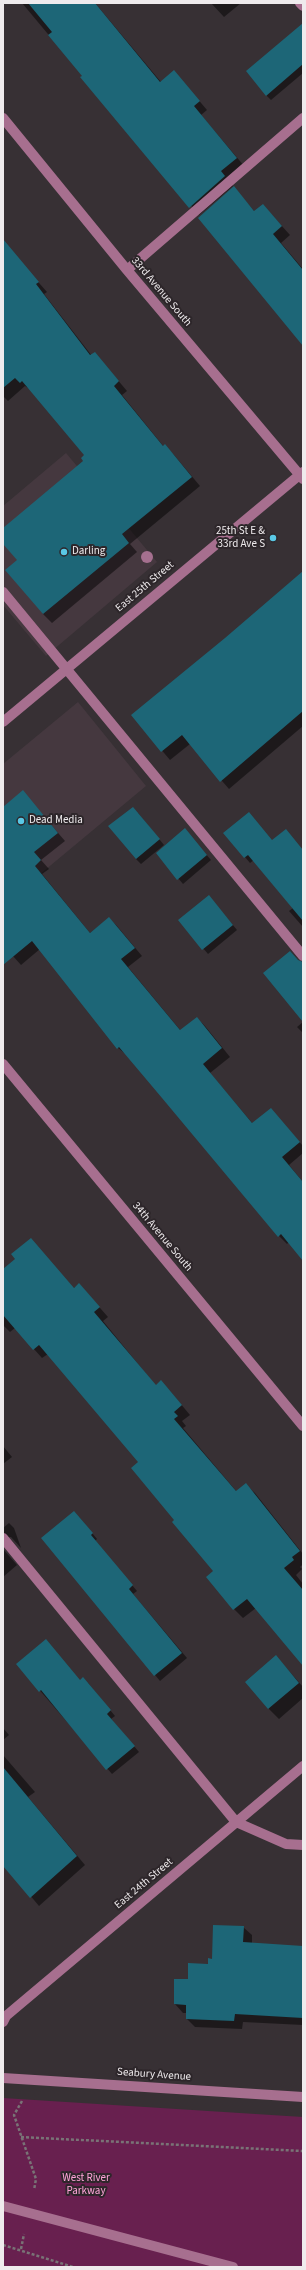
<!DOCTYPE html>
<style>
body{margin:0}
#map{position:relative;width:306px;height:2270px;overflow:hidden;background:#373034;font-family:"Source Sans 3",sans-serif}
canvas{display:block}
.frame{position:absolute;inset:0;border:4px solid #efebed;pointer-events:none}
</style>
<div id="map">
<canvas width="306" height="2270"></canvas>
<div class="frame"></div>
</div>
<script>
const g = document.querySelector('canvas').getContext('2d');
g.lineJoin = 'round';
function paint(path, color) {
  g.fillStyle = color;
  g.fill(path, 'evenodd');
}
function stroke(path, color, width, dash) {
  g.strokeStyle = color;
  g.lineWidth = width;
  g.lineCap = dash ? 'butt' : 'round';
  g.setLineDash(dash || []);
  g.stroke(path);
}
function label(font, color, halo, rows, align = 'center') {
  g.font = font + ' "Source Sans 3",sans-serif';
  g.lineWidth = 4;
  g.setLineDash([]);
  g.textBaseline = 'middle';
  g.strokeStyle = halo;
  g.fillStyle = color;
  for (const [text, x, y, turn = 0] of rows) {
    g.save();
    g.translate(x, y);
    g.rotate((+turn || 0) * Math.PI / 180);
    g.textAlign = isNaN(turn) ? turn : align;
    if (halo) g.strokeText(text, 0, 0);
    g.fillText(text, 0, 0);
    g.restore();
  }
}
const built = new Path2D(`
 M 66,453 L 157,562 L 46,656 L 3,605 L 3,506 Z
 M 78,702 L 146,786 L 3,905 L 3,764 Z`);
const green = new Path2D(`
 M 3,2098 L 303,2117 L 303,2267 L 3,2267 Z`);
const shadow = new Path2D(`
 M 22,3 L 95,3 L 161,82 L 174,71 L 207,110 L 201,115 L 245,167 L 229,180 L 233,186 L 199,215 Z
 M 211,3 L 241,3 L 224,17 Z
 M 303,24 L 303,73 L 271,100 L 266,95 Z
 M 242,197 L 255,212 L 263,205 L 290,235 L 281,243 L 303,269 L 303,344 Z
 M 3,242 L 47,292 L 44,294 L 92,356 L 95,353 L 127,391 L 122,395 L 164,447 L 165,446 L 174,455 L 200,486 L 130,544 L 137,552 L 52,623 L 43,614 L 18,560 L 3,542 L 3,529 L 85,461 L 86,455 L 31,390 L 25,386 L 8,401 L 3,396 Z
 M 303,585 L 303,726 L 229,789 L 190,744 L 170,760 L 132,715 Z
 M 23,792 L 65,841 L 41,860 L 49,869 L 42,874 L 90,933 L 109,918 L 117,926 L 142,956 L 128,967 L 181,1031 L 197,1018 L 205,1026 L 230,1057 L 210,1073 L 253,1124 L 278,1117 L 303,1146 L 303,1153 L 289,1165 L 303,1182 L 303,1260 L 289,1242 L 287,1244 L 279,1236 L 127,1055 L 118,1048 L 40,949 L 21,965 L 3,945 L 3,808 Z
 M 138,813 L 164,845 L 141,864 L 136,859 Z
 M 185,830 L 211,860 L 183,884 L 157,853 Z
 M 225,833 L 273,841 L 303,851 L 303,927 L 289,911 L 293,908 L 254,860 L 250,863 Z
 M 213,901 L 237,930 L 208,954 L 179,920 Z
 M 303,1022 L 303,1033 L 297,1027 Z
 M 3,1270 L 74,1288 L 79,1284 L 108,1317 L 103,1321 L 156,1386 L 170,1391 L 190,1415 L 182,1421 L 186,1426 L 183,1428 L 237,1492 L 246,1485 L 255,1493 L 303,1554 L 303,1564 L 300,1567 L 302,1569 L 296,1575 L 303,1584 L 303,1664 L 256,1608 L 243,1618 L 234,1609 L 207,1577 L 214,1571 L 176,1520 L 139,1462 L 48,1354 L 42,1358 L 15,1328 L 10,1332 L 3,1325 Z
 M 3,1446 L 12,1457 L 3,1464 Z
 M 79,1517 L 97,1539 L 95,1541 L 137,1591 L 133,1594 L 187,1658 L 160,1681 L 42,1538 Z
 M 9,1523 L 14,1528 L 21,1548 L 11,1537 L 3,1538 L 3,1541 L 3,1528 Z
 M 3,1549 L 17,1565 L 3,1577 Z
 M 276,1656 L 303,1687 L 303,1698 L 279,1719 L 268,1708 Z
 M 17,1664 L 88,1683 L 115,1716 L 111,1719 L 139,1752 L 112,1774 Z
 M 3,1728 L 9,1735 L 3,1740 Z
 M 3,1755 L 35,1792 L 28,1797 L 85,1865 L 39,1906 L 3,1863 Z
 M 243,1927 L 252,1935 L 252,1944 L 303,1947 L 303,2025 L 243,2022 L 242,2029 L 195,2027 L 187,2019 L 187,2013 L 183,2013 L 175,2004 L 189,1980 L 209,1965 Z`);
const building = new Path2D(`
 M 28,3 L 95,3 L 160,82 L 174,70 L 200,101 L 194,106 L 237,158 L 221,171 L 225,176 L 189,208 L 80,77 L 82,76 L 48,35 L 52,32 Z
 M 303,23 L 303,64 L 266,96 L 246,71 Z
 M 234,186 L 254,211 L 263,204 L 282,226 L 273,234 L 303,270 L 303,346 L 198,218 Z
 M 3,239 L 39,282 L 36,284 L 90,355 L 95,352 L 119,381 L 114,386 L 163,446 L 165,444 L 192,477 L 122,534 L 129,543 L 43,614 L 5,570 L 17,560 L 3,544 L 3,528 L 83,461 L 81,458 L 84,455 L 22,381 L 20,383 L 15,378 L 3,388 Z
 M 303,571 L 303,711 L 220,782 L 182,735 L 161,752 L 131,715 L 225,638 Z
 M 23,790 L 58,833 L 34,852 L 41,860 L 35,866 L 90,933 L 109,917 L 135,948 L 121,959 L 180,1030 L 197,1017 L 222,1048 L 203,1064 L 252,1123 L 271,1108 L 300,1142 L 282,1157 L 303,1182 L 303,1261 L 281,1234 L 278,1237 L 162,1098 L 119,1047 L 117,1049 L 32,941 L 3,965 L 3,807 Z
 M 133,807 L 160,839 L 136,859 L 108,826 Z
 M 249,812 L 272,840 L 286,829 L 303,850 L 303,921 L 248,855 L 244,858 L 223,833 Z
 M 185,828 L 207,855 L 177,880 L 156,853 Z
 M 209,895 L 233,925 L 202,950 L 178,920 Z
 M 290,951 L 298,960 L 303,962 L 303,1022 L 263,973 Z
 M 31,1238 L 74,1288 L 79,1283 L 100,1307 L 94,1312 L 156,1385 L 161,1380 L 182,1405 L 174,1412 L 178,1416 L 174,1419 L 224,1477 L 236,1491 L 246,1483 L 300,1551 L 292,1557 L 294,1560 L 284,1568 L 303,1590 L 303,1666 L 247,1599 L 233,1610 L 206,1577 L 213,1571 L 172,1522 L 174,1520 L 131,1468 L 138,1462 L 39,1345 L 33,1350 L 3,1315 L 3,1269 L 15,1259 L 11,1254 Z
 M 74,1511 L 93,1533 L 91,1535 L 133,1585 L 129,1589 L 182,1653 L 154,1676 L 41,1538 Z
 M 46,1639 L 80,1680 L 83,1677 L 111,1710 L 107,1714 L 135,1746 L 106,1770 L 41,1690 L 39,1692 L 16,1664 Z
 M 276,1655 L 299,1683 L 268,1709 L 245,1682 Z
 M 3,1767 L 77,1856 L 30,1898 L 3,1866 Z
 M 213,1925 L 244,1926 L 243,1942 L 303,1946 L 303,2018 L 235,2014 L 234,2021 L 186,2019 L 186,2005 L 174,2004 L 174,1979 L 188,1979 L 188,1963 L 208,1964 L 208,1958 L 212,1959 Z`);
const path = new Path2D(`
 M 22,2101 L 14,2115 L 36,2179 L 34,2190
 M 21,2137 L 303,2151
 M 3,2245 L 73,2267
 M 21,2249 L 24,2234`);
const minor = new Path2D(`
 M 300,3 L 303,6
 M 3,118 L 127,270 L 303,479
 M 127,270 L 303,118
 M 3,592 L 303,956
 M 3,722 L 303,472
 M 3,1064 L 303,1426
 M 3,1538 L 236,1822 L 286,1844 L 303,1845
 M 3,2022 L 6,2016 L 303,1766
 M 3,2078 L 303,2097
 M 3,2206 L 233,2267`);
const trees = [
 [147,557]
];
const markers = [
 [273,538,4,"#5ac8e5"],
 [64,552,4,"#5ac8e5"],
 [21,821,4,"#5ac8e5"]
];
const streetNames = [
 ["33rd Avenue South",161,292,50],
 ["East 25th Street",145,587,-40],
 ["34th Avenue South",162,1237,50],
 ["East 24th Street",144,1884,-40],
 ["Seabury Avenue",154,2075,4]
];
const poiNames = [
 ["25th St E &",265,532,"right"],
 ["33rd Ave S",265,545,"right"],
 ["Darling",72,552],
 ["Dead Media",29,821]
];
const parkNames = [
 ["West River",86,2179],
 ["Parkway",86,2192]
];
paint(built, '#45383f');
paint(green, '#68204f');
paint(shadow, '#0007');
paint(building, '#1d6677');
stroke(path, '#797376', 2.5, [3, 2]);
stroke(minor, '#a76f8f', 10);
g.fillStyle = '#a5708f';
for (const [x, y] of trees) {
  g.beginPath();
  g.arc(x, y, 6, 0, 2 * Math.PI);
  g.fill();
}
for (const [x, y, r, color] of markers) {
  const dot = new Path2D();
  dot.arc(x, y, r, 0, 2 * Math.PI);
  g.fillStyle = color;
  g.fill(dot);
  stroke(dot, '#2d262a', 1.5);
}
label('11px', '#efebed', '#2d262a', streetNames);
label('11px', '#efebed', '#2d262a', poiNames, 'left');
label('11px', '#ffa5d9', '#2d262a', parkNames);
</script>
